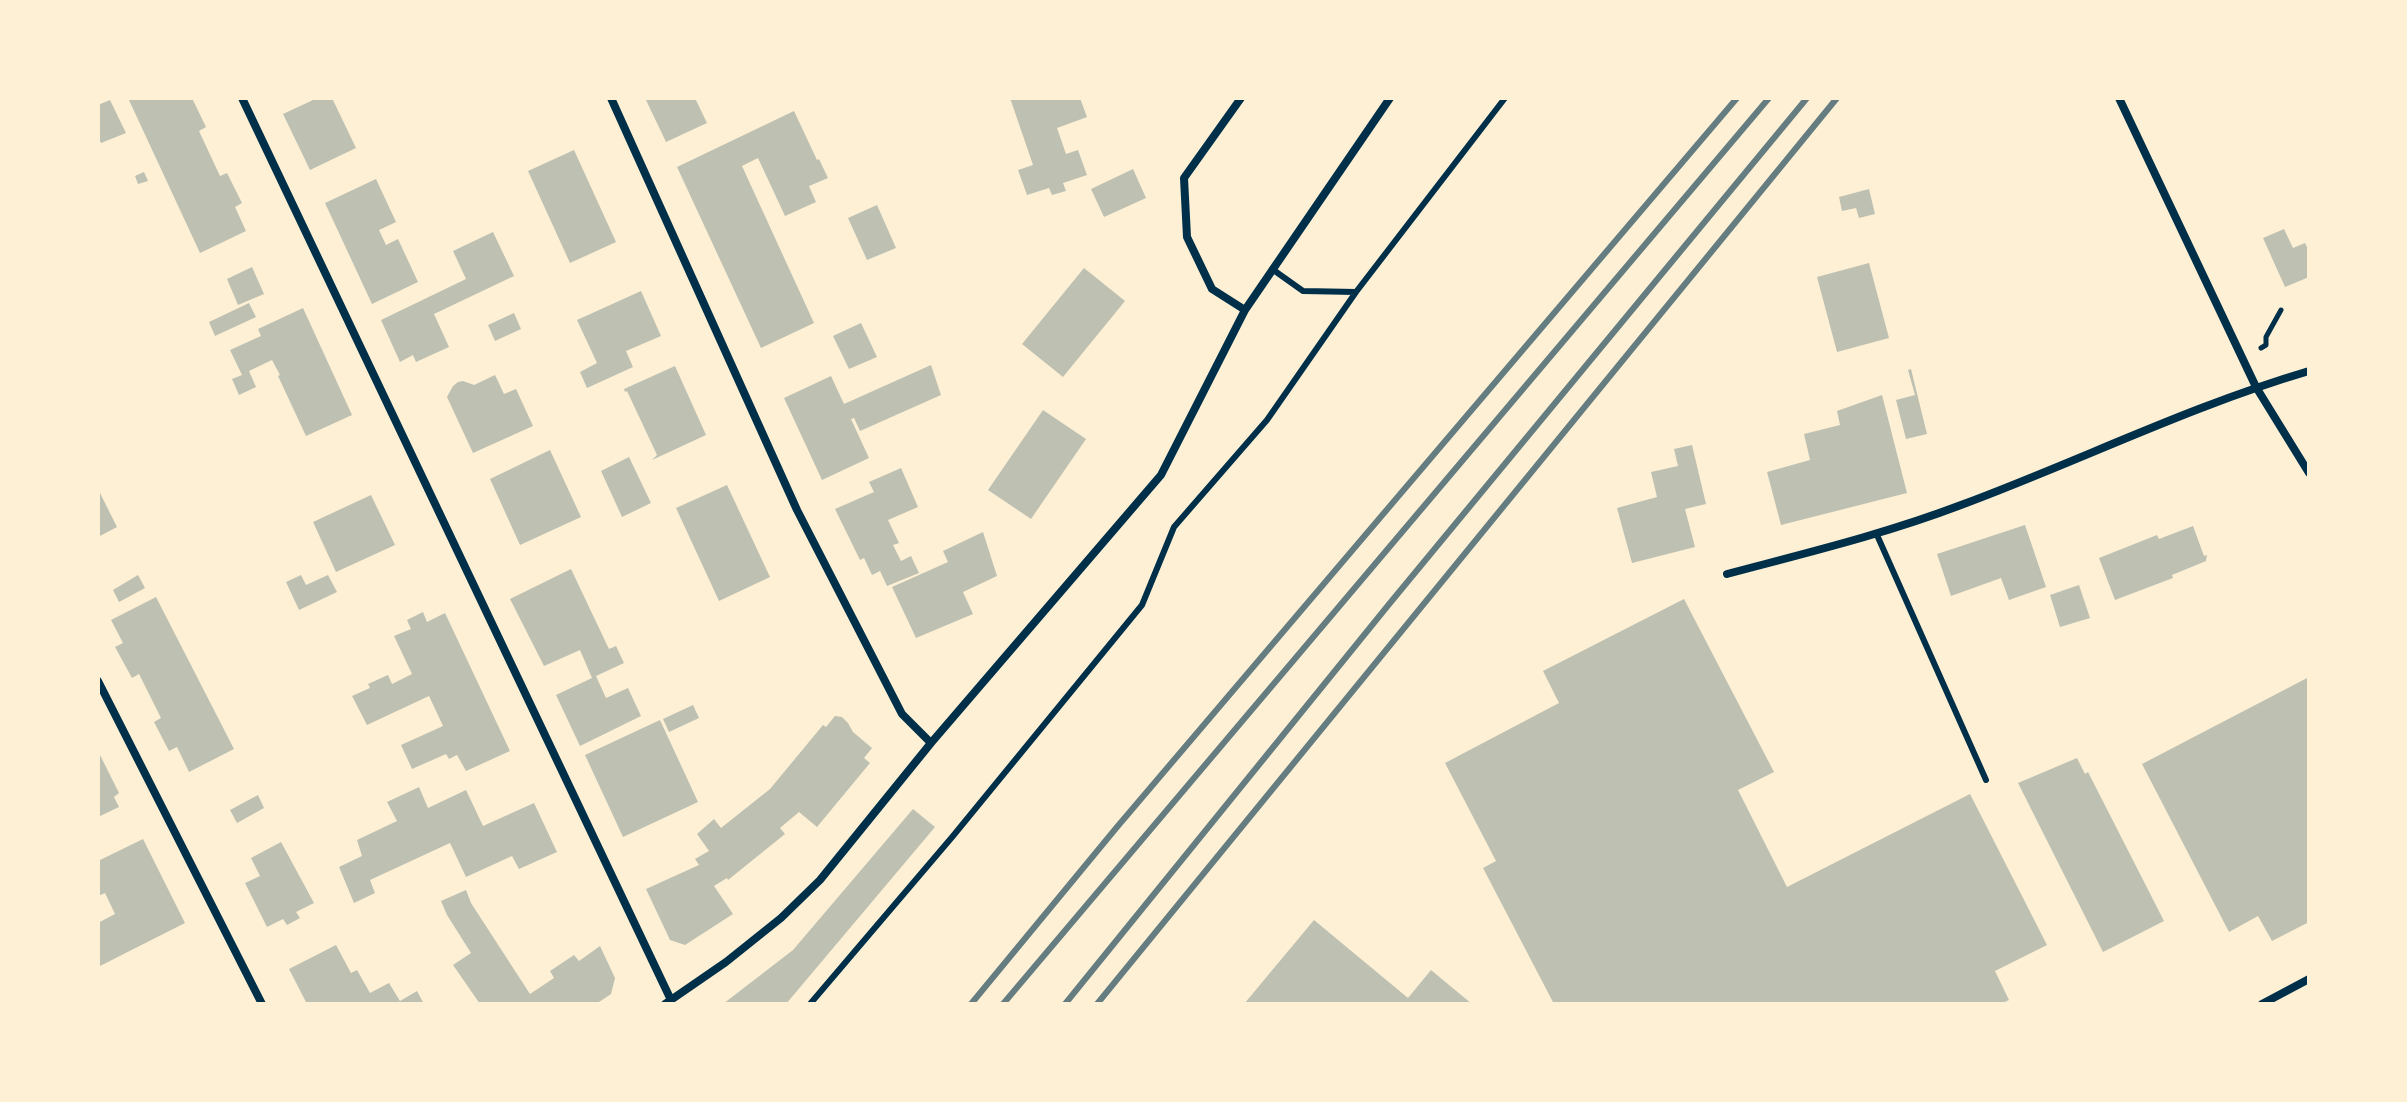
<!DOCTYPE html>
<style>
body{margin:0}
#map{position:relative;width:2407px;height:1102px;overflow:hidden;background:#fdf0d5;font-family:"Roboto Condensed",sans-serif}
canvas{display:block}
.frame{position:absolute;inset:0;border:100px solid #fdf0d5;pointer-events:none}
</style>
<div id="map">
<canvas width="2407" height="1102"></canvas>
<div class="frame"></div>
</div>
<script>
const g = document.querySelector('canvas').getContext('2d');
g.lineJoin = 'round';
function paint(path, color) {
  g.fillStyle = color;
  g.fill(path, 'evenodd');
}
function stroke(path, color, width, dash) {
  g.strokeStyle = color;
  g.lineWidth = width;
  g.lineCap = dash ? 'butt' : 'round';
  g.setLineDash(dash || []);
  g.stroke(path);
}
const building = new Path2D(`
 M 128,98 L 184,98 L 185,100 L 192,98 L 206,127 L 199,131 L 220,176 L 227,173 L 242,203 L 235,207 L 246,231 L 200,253 Z
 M 312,98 L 332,98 L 356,148 L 310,170 L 283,114 L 313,100 Z
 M 645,98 L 695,98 L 707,123 L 666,142 Z
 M 1010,98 L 1080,98 L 1087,117 L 1057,128 L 1066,154 L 1078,150 L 1087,175 L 1063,183 L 1066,191 L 1052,195 L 1049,188 L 1027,195 L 1018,170 L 1033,165 Z
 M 110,100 L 126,133 L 101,143 L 98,136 L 98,105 Z
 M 794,111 L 817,160 L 819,159 L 828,178 L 809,186 L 816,202 L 785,216 L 758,158 L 742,166 L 814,323 L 761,348 L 677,167 Z
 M 574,150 L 616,242 L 570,263 L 528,171 Z
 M 1133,169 L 1146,198 L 1104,217 L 1091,189 Z
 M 144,172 L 148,181 L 138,184 L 135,176 Z
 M 376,179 L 396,222 L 379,230 L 386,245 L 398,239 L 418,282 L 372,304 L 325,203 Z
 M 1869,189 L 1875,214 L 1859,218 L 1856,208 L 1842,211 L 1839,197 Z
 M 877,205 L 896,248 L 867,260 L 848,218 Z
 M 2284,229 L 2293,248 L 2305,243 L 2309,251 L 2309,277 L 2285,287 L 2263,238 Z
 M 493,232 L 514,276 L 434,314 L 449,347 L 416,362 L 413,355 L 400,362 L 381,320 L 466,279 L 453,251 Z
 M 1869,263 L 1889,338 L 1837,352 L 1817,277 Z
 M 252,267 L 264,294 L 238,305 L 227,279 Z
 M 1084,268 L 1125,301 L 1063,377 L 1022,344 Z
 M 641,291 L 661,336 L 626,351 L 633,367 L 587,388 L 580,372 L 597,363 L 577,320 Z
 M 249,303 L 256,317 L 215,336 L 209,322 Z
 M 303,308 L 352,415 L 306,436 L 278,376 L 280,375 L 272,360 L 249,371 L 256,387 L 239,395 L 232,379 L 242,375 L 230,350 L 261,336 L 258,329 Z
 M 514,313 L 521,329 L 495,341 L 488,325 Z
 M 861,323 L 877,357 L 849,369 L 833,336 Z
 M 931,365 L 941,395 L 860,431 L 854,418 L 851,419 L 869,458 L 822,480 L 784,398 L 831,376 L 844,404 Z
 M 675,366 L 706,435 L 652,460 L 657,455 L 627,391 L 625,392 L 624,389 Z
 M 1911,369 L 1927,434 L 1906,439 L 1896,400 L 1915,395 L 1908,370 Z
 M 495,375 L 504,394 L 516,389 L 533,426 L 473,453 L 447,397 L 453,386 L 458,382 L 463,381 L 474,385 Z
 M 1882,395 L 1907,493 L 1781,525 L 1767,472 L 1810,460 L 1804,434 L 1840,425 L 1837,411 Z
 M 1043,410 L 1086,439 L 1031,519 L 988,490 Z
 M 1692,445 L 1706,504 L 1685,509 L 1695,547 L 1632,563 L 1617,508 L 1657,497 L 1651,472 L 1678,466 L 1674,449 Z
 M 550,450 L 581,517 L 520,545 L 490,479 Z
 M 629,457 L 651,503 L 622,517 L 601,471 Z
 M 901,468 L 918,507 L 888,520 L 899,543 L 893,545 L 901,561 L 911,556 L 919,573 L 887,586 L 880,571 L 872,575 L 864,558 L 860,560 L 835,509 L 874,492 L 869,482 Z
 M 727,485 L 770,577 L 719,601 L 676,508 Z
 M 98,489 L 117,527 L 98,537 Z
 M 371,495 L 395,545 L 336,572 L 313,522 Z
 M 2025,525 L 2046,587 L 2009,600 L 2001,578 L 1951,596 L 1937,554 Z
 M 2193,526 L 2204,556 L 2207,555 L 2206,561 L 2172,575 L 2173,578 L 2115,600 L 2099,558 L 2157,535 L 2159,539 Z
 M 983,532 L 997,576 L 963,592 L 973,614 L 916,638 L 892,587 L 948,562 L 943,551 Z
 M 571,569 L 609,649 L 616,646 L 624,663 L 596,676 L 606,698 L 628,688 L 641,716 L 580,746 L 556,695 L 592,678 L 580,650 L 544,666 L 510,599 Z
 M 138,575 L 145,588 L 119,602 L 113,590 Z
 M 301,575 L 306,585 L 328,575 L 337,592 L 299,610 L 286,582 Z
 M 2079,585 L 2090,618 L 2060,627 L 2050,595 Z
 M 156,597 L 234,749 L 189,772 L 177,747 L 169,751 L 154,722 L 161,718 L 139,674 L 132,678 L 115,647 L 123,643 L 111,620 Z
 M 1684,599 L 1774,772 L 1738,790 L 1787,887 L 1970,794 L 2047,945 L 1995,971 L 2009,1000 L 2001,1004 L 1554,1004 L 1483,868 L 1496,861 L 1445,763 L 1559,703 L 1543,671 Z
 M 423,612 L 427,622 L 445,613 L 510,751 L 466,771 L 457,755 L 449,759 L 446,754 L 412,769 L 401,745 L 443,726 L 429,696 L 367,725 L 352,696 L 370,688 L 368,684 L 388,675 L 392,684 L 412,674 L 394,636 L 411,629 L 407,620 Z
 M 2309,677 L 2309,922 L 2272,941 L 2258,916 L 2229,932 L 2142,764 Z
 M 693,705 L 699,718 L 669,732 L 663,719 Z
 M 835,716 L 842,717 L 848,723 L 853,732 L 872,748 L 864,758 L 870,763 L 817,827 L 799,812 L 780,828 L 785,834 L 728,880 L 727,878 L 714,886 L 733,914 L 685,945 L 670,940 L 646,889 L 699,865 L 695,859 L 709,851 L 697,834 L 714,819 L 721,828 L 770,789 L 823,725 L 826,727 Z
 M 660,720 L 698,802 L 623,837 L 585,755 Z
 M 98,751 L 119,793 L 114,797 L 119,807 L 98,817 Z
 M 2077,758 L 2085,774 L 2088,772 L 2164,921 L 2103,952 L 2018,783 Z
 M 419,787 L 428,808 L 466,790 L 483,826 L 534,803 L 557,852 L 519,869 L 512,856 L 466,877 L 450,843 L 370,880 L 375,893 L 354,903 L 339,867 L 362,856 L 357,840 L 397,821 L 387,802 Z
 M 258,795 L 264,808 L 237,823 L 230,810 Z
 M 913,809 L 935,827 L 786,1004 L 723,1004 L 793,950 Z
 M 143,839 L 185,923 L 98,967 L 98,923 L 115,914 L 105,893 L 98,896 L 98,861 Z
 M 281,842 L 314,903 L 296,912 L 300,918 L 287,925 L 283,919 L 267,927 L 245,883 L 260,876 L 251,858 Z
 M 466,890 L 471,903 L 530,994 L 554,978 L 550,971 L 574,955 L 579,961 L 600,946 L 615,978 L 611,994 L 596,1004 L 480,1004 L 453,965 L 471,953 L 447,915 L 441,901 Z
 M 1314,920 L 1408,998 L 1431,970 L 1472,1004 L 1244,1004 Z
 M 336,945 L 351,973 L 357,970 L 370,993 L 389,983 L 400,1001 L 417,991 L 424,1004 L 307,1004 L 289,969 Z`);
const path = new Path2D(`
 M 2261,348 L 2266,345 L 2266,337 L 2281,310`);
const service = new Path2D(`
 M 1272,269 L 1303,291 L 1356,292
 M 1877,535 L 1986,780
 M 810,1004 L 953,836 L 1142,605 L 1174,527 L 1267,420 L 1356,292 L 1505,98`);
const minor = new Path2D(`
 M 242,98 L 671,1000
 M 611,98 L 797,510 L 902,714 L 931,743
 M 1241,98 L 1184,178 L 1187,237 L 1212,289 L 1245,310
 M 2119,98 L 2256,387 L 2309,473
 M 1727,574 C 1806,553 1885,534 1961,505 C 2077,462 2190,406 2309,371
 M 98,681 L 262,1004
 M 665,1004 L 726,962 L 781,918 L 820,880 L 931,743 L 1161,475 L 1245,310 L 1390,98
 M 2262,1004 L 2309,979`);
const rail = new Path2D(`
 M 971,1004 L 1117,827 L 1737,98
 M 1003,1004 L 1769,98
 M 1065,1004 L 1390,603 L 1807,98
 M 1097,1004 L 1837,98`);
paint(building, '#bec0b2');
stroke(path, '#003049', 5);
stroke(service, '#003049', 6);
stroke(minor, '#003049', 8);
stroke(rail, '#657d81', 6);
</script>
